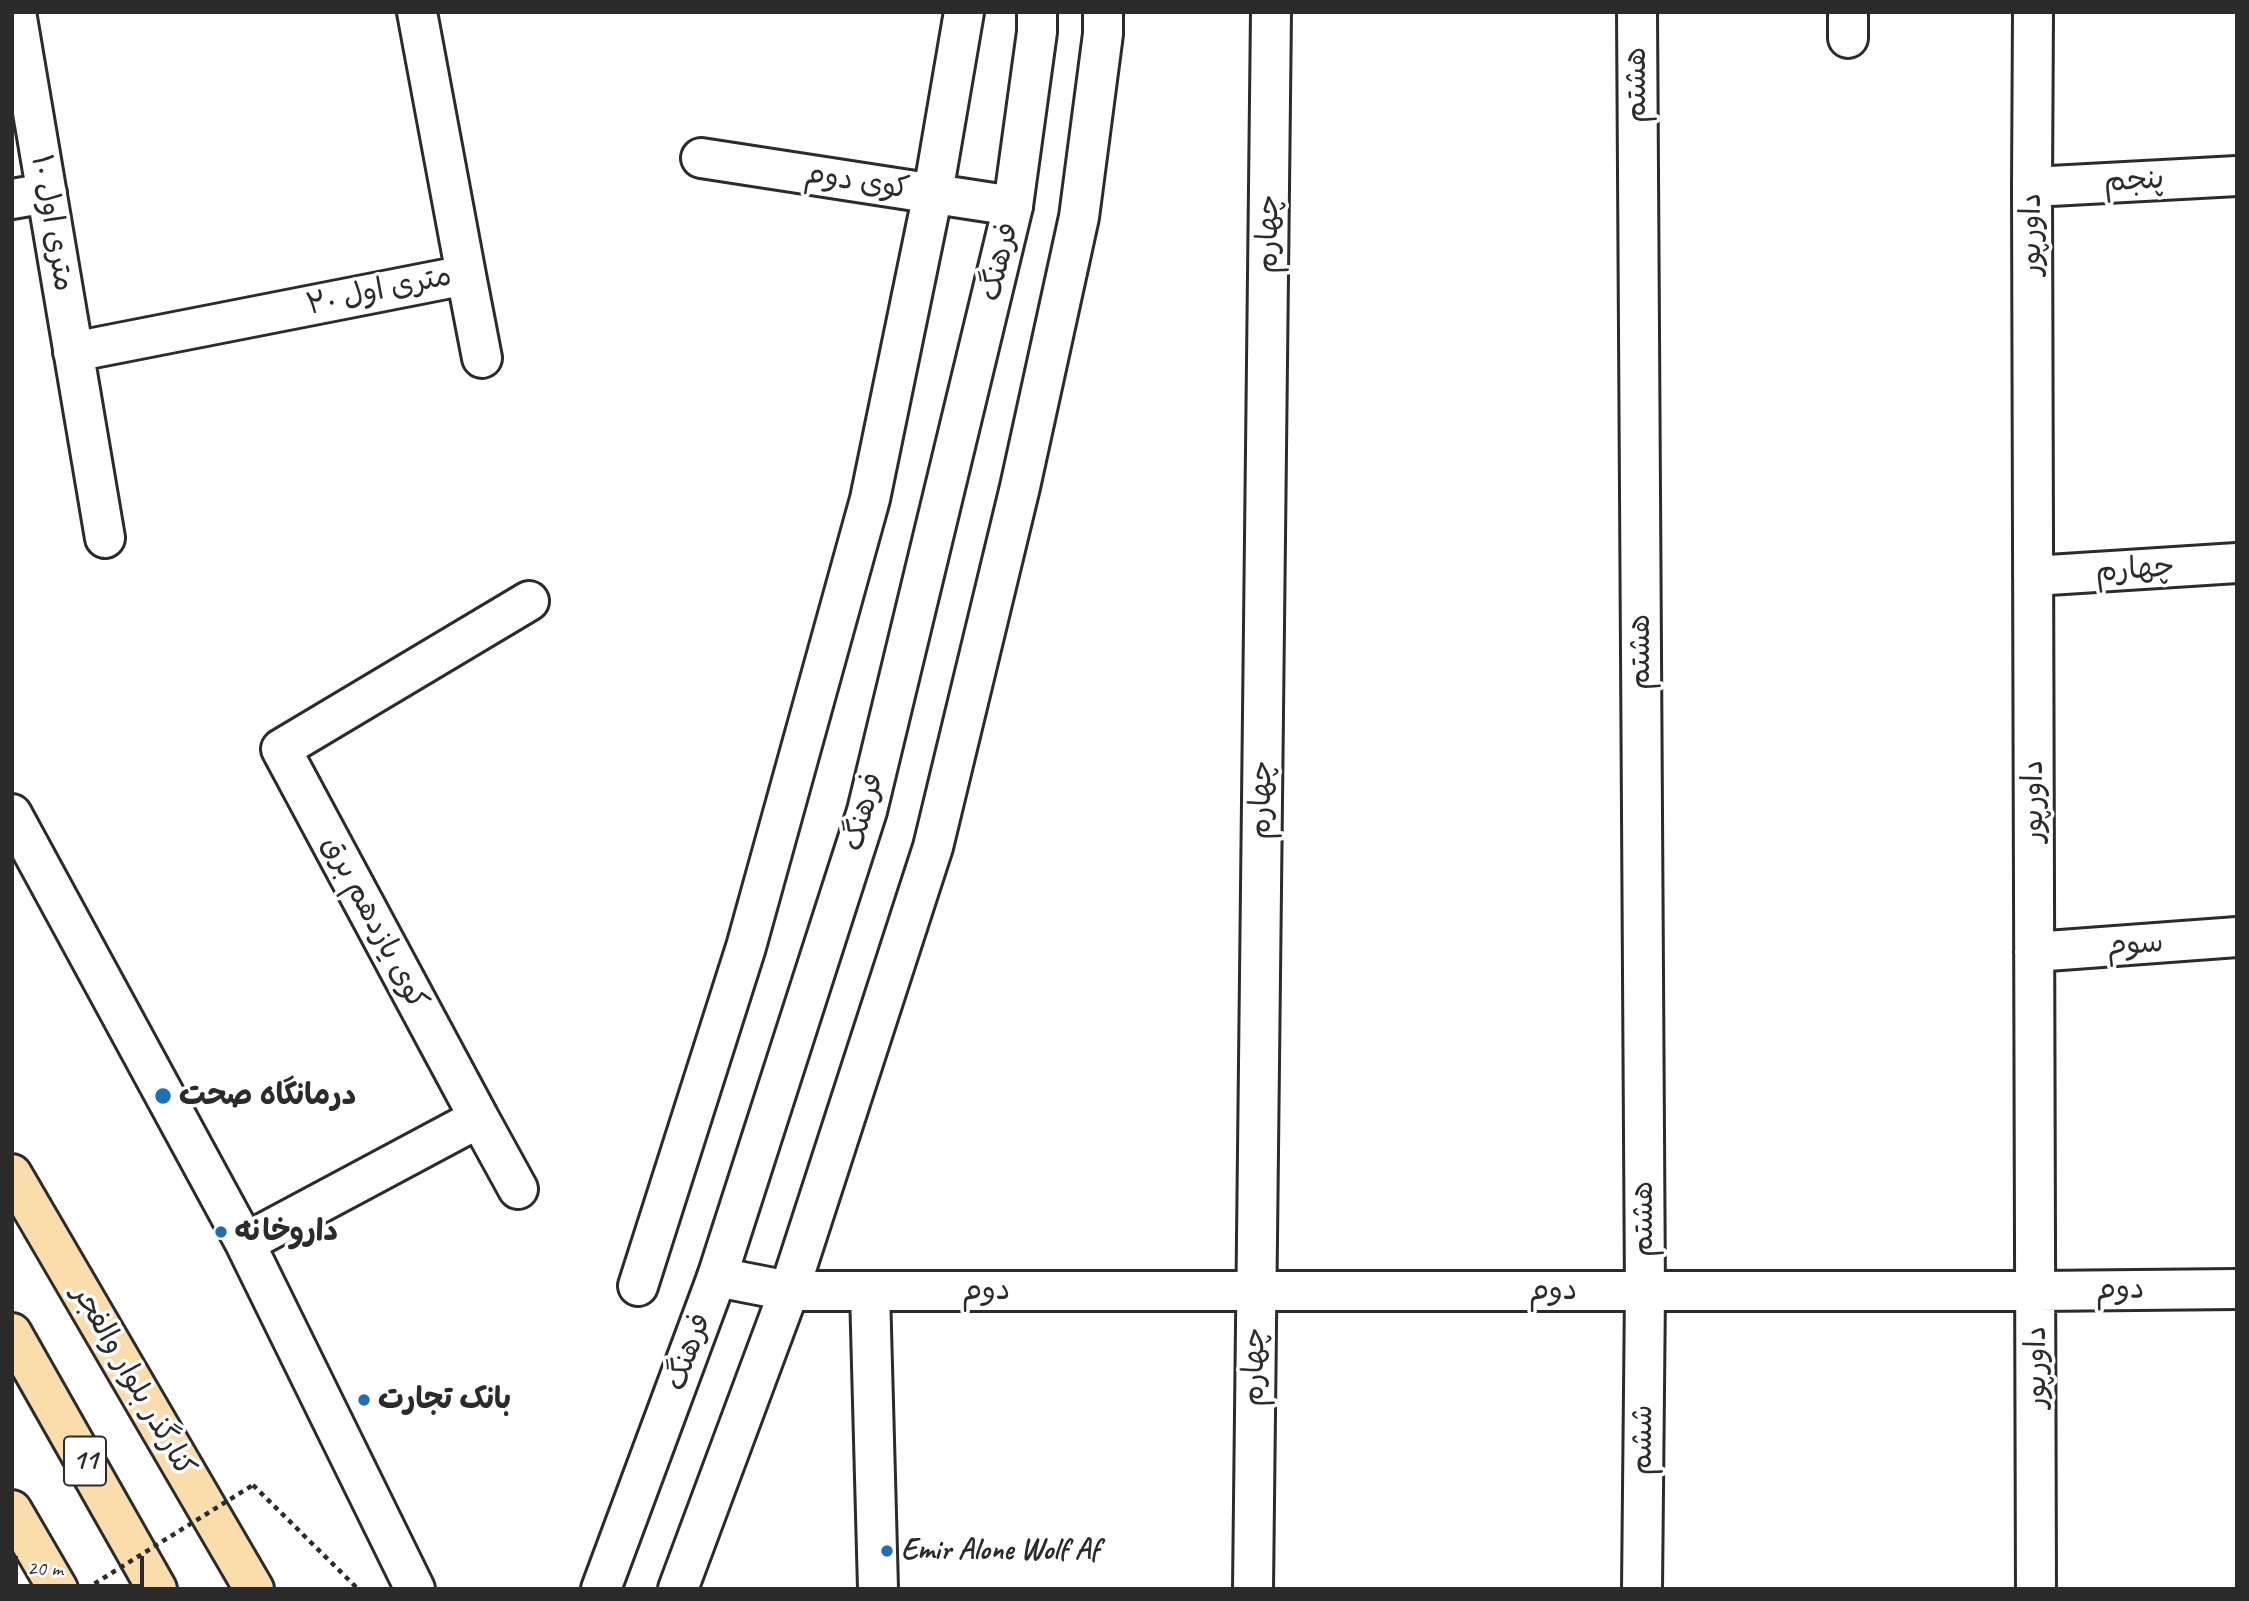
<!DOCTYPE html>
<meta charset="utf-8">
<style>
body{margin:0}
#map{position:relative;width:2249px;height:1601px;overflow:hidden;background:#fff;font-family:Caveat,sans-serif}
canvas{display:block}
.frame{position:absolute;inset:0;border:14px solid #2b2b2b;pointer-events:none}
.scale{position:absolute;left:14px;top:1556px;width:130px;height:32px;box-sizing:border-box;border:4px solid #2b2b2b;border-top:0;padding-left:9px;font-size:21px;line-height:24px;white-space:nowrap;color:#2b2b2b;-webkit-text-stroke:5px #fff;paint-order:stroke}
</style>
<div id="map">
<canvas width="2249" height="1601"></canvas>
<div class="frame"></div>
<div class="scale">20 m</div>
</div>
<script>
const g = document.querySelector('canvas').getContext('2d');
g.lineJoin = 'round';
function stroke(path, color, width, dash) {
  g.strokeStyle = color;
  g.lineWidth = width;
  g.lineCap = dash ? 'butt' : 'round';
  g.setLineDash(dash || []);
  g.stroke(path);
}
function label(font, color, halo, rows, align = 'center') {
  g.font = font + ' Caveat,"Playpen Sans Arabic",sans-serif';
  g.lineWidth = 7;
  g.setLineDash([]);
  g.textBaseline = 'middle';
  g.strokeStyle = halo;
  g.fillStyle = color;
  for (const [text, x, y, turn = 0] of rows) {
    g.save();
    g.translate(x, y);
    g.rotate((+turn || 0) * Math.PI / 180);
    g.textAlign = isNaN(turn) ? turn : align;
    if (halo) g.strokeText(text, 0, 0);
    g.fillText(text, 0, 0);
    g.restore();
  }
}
const path = new Path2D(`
 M 253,1485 L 358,1589`);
const minor = new Path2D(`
 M 16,12 L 105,538
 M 1637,12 L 1645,1291 L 1642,1589
 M 1848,12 L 1848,38
 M 2033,12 L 2032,187 L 2036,1589
 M 701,158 L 1013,206
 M 2032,187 L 2237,176
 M 12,199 L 47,193
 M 466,275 L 482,358
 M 73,352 L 466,275 L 417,12
 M 2033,576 L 2237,563
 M 12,814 L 245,1243 L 415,1589
 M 2034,952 L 2237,937
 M 479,1118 L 518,1189
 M 245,1243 L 479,1118 L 281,749 L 529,601
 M 717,1277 L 789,1291 L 2037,1291 L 2237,1289
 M 638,1286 L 746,947 L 870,499 L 933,193 L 964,12
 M 870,1291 L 878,1589
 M 1253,1589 L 1271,12`);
const tertiary = new Path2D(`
 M 601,1589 L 717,1277 L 867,811 L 1013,206 L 1037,32 L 1037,12
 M 678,1589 L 789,1291 L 933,847 L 1020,487 L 1079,217 L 1103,34 L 1103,12`);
const primary = new Path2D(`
 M 12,1174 L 254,1589`);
const trunk = new Path2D(`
 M 12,1333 L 157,1589
 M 12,1510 L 58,1589`);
const pathBridge = new Path2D(`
 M 86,1589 L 253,1485`);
const markers = [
 [163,1096,9,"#1f6fb2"],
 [221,1232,7,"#1f6fb2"],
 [364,1400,7,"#1f6fb2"],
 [887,1551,7,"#1f6fb2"]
];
const shields = [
 [85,1461,42]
];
const shieldNames = [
 ["11",85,1461]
];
const streetNames = [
 ["هشتم",1637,85,-90],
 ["پنجم",2134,181,-3],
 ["کوی دوم",857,182,9],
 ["۱۰ متری اول",52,223,80],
 ["چهارم",1269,234,-89],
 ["داورپور",2032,234,-90],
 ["فرهنگ",1000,262,-76],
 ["۲۰ متری اول",379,291,-12],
 ["چهارم",2135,570,-4],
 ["هشتم",1641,652,-90],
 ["چهارم",1262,800,-89],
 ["داورپور",2034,801,-90],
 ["فرهنگ",864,812,-74],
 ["کوی یازدهم برق",374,923,62],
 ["سوم",2135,945,-4],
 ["هشتم",1644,1219,-90],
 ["دوم",2120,1290,-1],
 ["دوم",986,1291],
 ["دوم",1553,1291],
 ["فرهنگ",689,1352,-70],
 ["چهارم",1255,1367,-89],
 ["داورپور",2037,1367,-90],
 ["کنارگذر بلوار والفجر",133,1381,60],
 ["ششم",1643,1440,-89]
];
const poiNames = [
 ["درمانگاه صحت",179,1096],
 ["داروخانه",235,1232],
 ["بانک تجارت",378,1400],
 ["Emir Alone Wolf Af",901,1551]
];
stroke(minor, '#2b2b2b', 44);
stroke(tertiary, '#2b2b2b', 44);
stroke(primary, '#2b2b2b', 44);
stroke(trunk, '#2b2b2b', 44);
stroke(path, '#2b2b2b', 4.5, [5, 5]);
stroke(minor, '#fff', 38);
stroke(tertiary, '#fff', 38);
stroke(primary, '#faddab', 38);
stroke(trunk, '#faddab', 38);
stroke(pathBridge, '#2b2b2b', 4.5, [5, 5]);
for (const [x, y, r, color] of markers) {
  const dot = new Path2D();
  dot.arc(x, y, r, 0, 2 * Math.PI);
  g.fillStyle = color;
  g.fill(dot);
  stroke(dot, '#fff', 2.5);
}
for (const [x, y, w] of shields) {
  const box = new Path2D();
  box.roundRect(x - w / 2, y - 24.5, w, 49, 5);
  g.fillStyle = '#fff';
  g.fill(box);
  stroke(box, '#2b2b2b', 2);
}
label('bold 28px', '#2b2b2b', null, shieldNames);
label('30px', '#2b2b2b', '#fff', streetNames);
label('bold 30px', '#2b2b2b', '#fff', poiNames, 'left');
</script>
